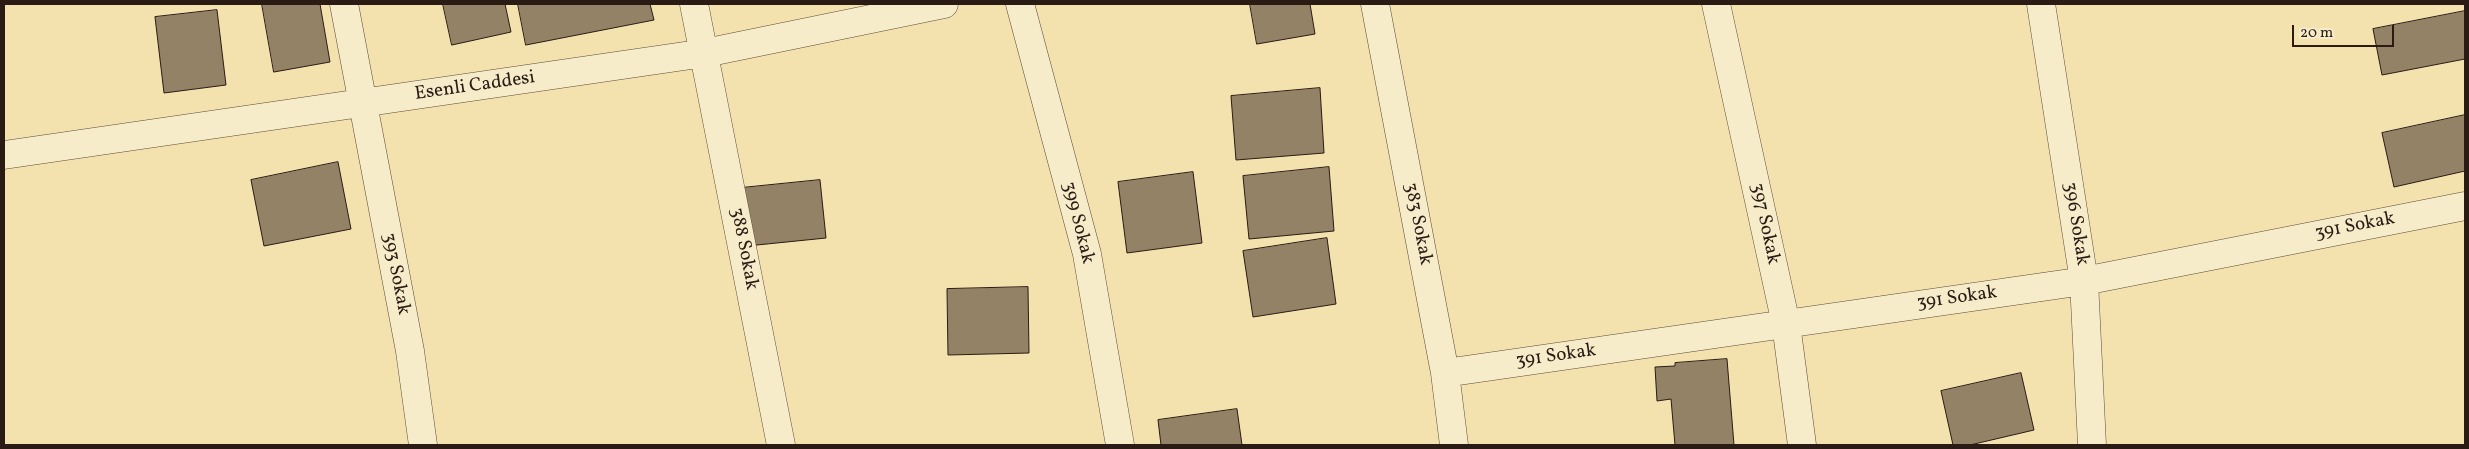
<!DOCTYPE html>
<style>
body{margin:0}
#map{position:relative;width:2469px;height:449px;overflow:hidden;background:#f3e1ae;font-family:Vollkorn,serif}
canvas{display:block}
.frame{position:absolute;inset:0;border:5px solid #2a1b15;pointer-events:none}
.scale{position:absolute;left:2292px;top:25px;width:102px;height:22px;box-sizing:border-box;border:2px solid #2a1b15;border-top:0;padding-left:6px;font-size:15px;line-height:18px;white-space:nowrap;color:#2a1b15;-webkit-text-stroke:4px #f7ecca;paint-order:stroke}
</style>
<div id="map">
<canvas width="2469" height="449"></canvas>
<div class="frame"></div>
<div class="scale">20 m</div>
</div>
<script>
const g = document.querySelector('canvas').getContext('2d');
g.lineJoin = 'round';
function paint(path, color) {
  g.fillStyle = color;
  g.fill(path, 'evenodd');
}
function stroke(path, color, width, dash) {
  g.strokeStyle = color;
  g.lineWidth = width;
  g.lineCap = dash ? 'butt' : 'round';
  g.setLineDash(dash || []);
  g.stroke(path);
}
function label(font, color, halo, rows, align = 'center') {
  g.font = font + ' Vollkorn,serif';
  g.lineWidth = 4.5;
  g.setLineDash([]);
  g.textBaseline = 'middle';
  g.strokeStyle = halo;
  g.fillStyle = color;
  for (const [text, x, y, turn = 0] of rows) {
    g.save();
    g.translate(x, y);
    g.rotate((+turn || 0) * Math.PI / 180);
    g.textAlign = isNaN(turn) ? turn : align;
    if (halo) g.strokeText(text, 0, 0);
    g.fillText(text, 0, 0);
    g.restore();
  }
}
const building = new Path2D(`
 M 262,4 L 320,4 L 330,62 L 274,72 Z
 M 443,4 L 505,4 L 511,32 L 452,45 Z
 M 518,4 L 650,4 L 654,20 L 526,45 Z
 M 1250,4 L 1310,4 L 1315,34 L 1257,44 Z
 M 217,10 L 226,85 L 164,93 L 155,17 Z
 M 2465,11 L 2465,59 L 2382,75 L 2373,29 Z
 M 1320,88 L 1324,153 L 1236,160 L 1231,96 Z
 M 2465,115 L 2465,171 L 2394,187 L 2382,133 Z
 M 338,162 L 351,229 L 264,246 L 251,180 Z
 M 1329,167 L 1334,231 L 1249,239 L 1243,176 Z
 M 1193,172 L 1202,243 L 1127,253 L 1118,182 Z
 M 820,180 L 826,238 L 747,246 L 741,188 Z
 M 1327,238 L 1336,304 L 1253,317 L 1243,251 Z
 M 1028,287 L 1029,353 L 948,355 L 947,289 Z
 M 1727,359 L 1734,445 L 1675,445 L 1671,399 L 1657,401 L 1655,367 L 1675,366 L 1675,363 Z
 M 2021,373 L 2034,430 L 1970,445 L 1953,445 L 1941,391 Z
 M 1237,409 L 1242,445 L 1161,445 L 1158,420 Z`);
const minor = new Path2D(`
 M 344,4 L 410,351 L 423,445
 M 694,4 L 781,445
 M 1020,4 L 1087,254 L 1120,445
 M 1375,4 L 1445,373 L 1454,445
 M 1716,4 L 1786,324 L 1802,445
 M 2041,4 L 2084,281 L 2092,445
 M 4,155 L 705,53 L 944,4
 M 1445,373 L 2084,281 L 2465,206`);
const streetNames = [
 ["Esenli Caddesi",475,87,-8],
 ["399 Sokak",1077,223,76],
 ["383 Sokak",1417,224,79],
 ["397 Sokak",1764,224,78],
 ["396 Sokak",2075,224,81],
 ["391 Sokak",2355,227,-11],
 ["388 Sokak",743,249,79],
 ["393 Sokak",395,274,79],
 ["391 Sokak",1957,299,-8],
 ["391 Sokak",1556,357,-8]
];
paint(building, '#938265');
stroke(building, '#2a1b15', 1);
stroke(minor, '#5c4c3b', 29);
stroke(minor, '#f7ecca', 28);
label('19px', '#2a1b15', '#f7ecca', streetNames);
</script>
